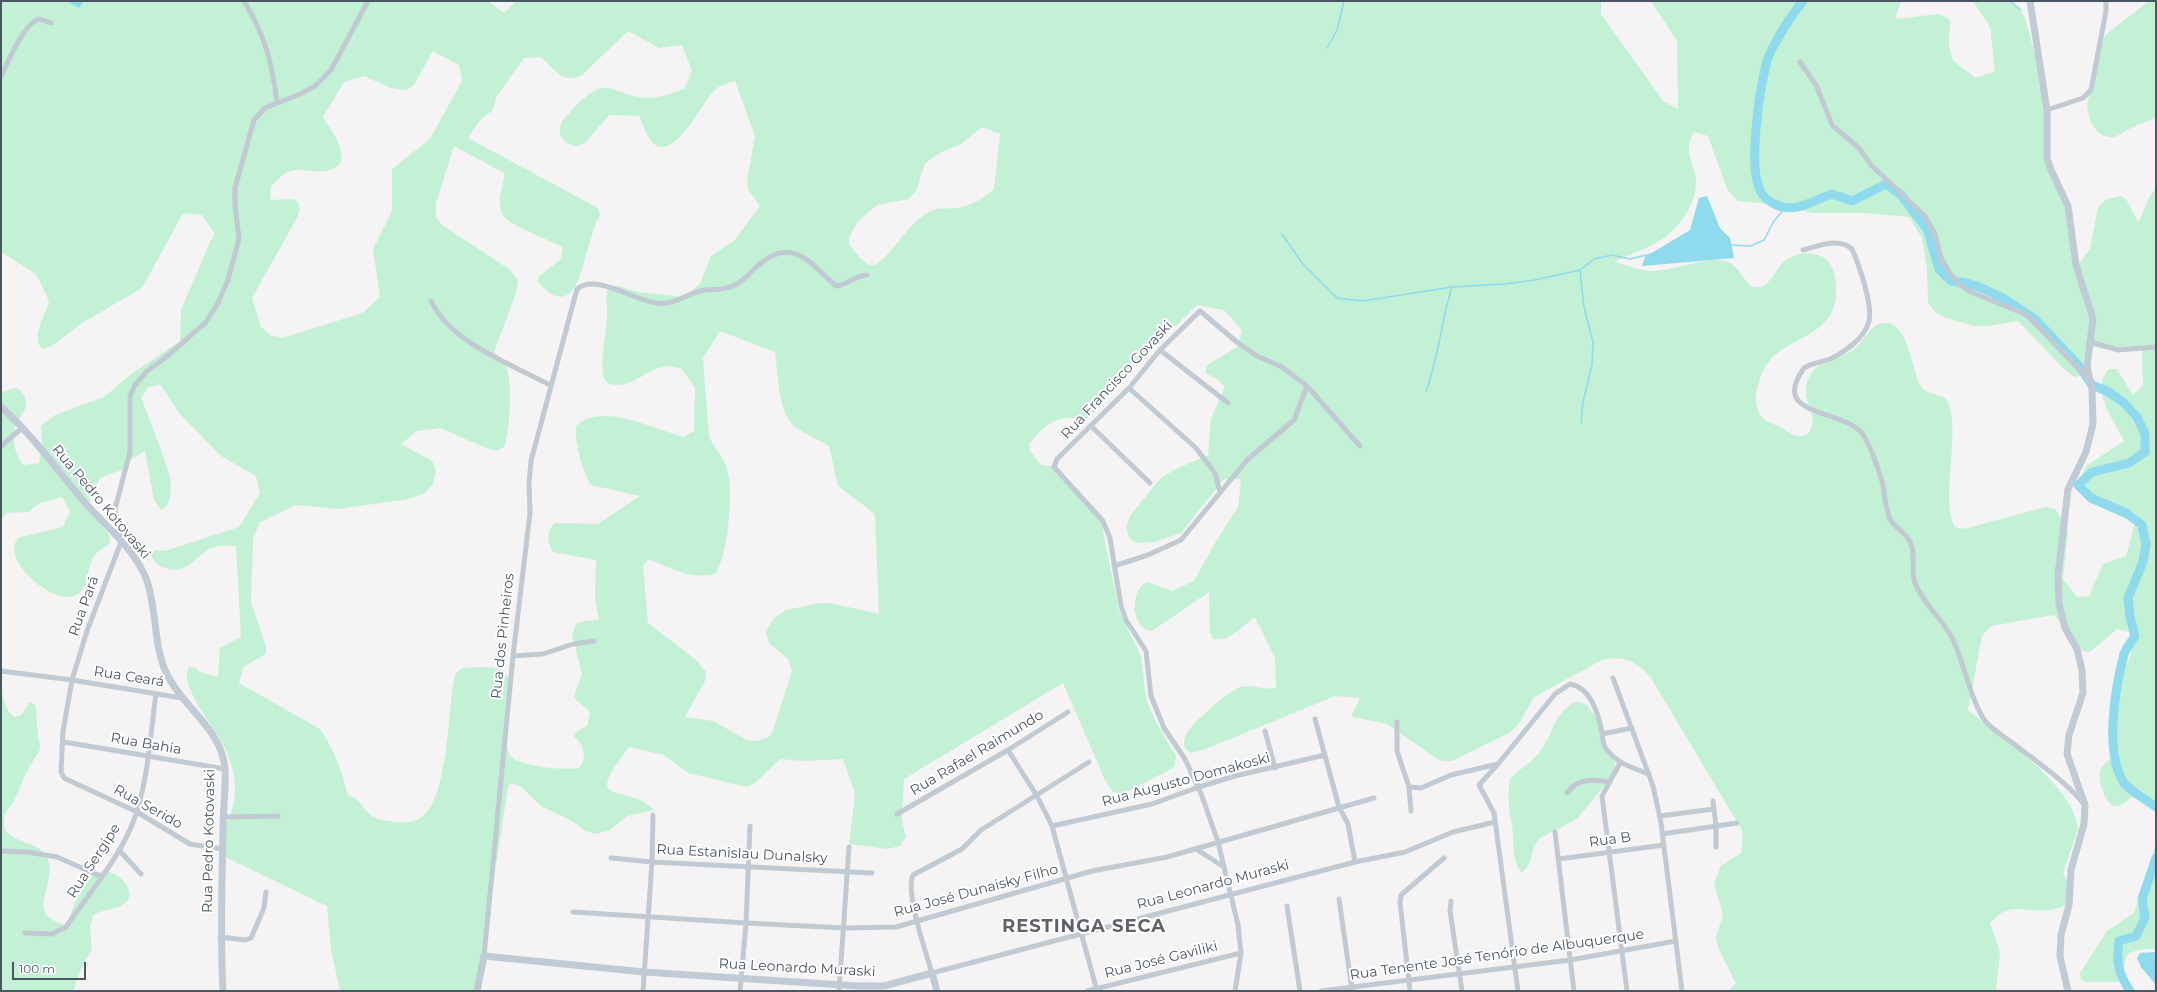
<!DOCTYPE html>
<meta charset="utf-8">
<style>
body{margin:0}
#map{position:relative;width:2157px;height:992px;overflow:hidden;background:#f5f3f3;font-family:Montserrat,sans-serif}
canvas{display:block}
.frame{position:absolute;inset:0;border:2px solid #4a5661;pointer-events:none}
.scale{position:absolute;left:12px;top:962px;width:74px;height:18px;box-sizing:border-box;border:2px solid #4a5661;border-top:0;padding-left:5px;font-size:12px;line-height:14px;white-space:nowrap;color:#4a5661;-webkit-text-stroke:3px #fff;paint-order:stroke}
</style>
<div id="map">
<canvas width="2157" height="992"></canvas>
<div class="frame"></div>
<div class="scale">100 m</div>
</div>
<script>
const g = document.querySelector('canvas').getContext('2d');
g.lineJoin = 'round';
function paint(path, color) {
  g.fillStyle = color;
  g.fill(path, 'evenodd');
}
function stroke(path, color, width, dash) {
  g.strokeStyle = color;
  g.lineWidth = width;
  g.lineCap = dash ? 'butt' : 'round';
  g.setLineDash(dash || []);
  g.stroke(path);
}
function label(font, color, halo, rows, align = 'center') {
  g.font = font + ' Montserrat,sans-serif';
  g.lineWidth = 4;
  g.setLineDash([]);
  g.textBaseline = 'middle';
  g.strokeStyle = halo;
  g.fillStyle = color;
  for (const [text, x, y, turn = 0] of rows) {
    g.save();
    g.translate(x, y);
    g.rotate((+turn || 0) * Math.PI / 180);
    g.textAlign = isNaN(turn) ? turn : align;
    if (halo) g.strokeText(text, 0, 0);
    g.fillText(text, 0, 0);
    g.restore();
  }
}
const green = new Path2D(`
 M 1,1 L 488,1 L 504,13 L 516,1 L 1601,1 L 1601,14 L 1664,102 L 1678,109 L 1677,41 L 1651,1 L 1901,1 L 1895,19 L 1939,14 C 1956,20 1949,26 1949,39 C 1948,46 1952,55 1953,61 L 1976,78 L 1995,71 L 1990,27 L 1973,1 L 2013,1 L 2025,18 L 2038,66 L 2046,124 L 2045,157 L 2063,202 L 2079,264 L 2090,249 L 2097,211 L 2100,205 L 2107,199 L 2121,196 L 2126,199 L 2138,222 C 2146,211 2146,197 2156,189 L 2156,812 L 2152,801 L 2136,794 C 2131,797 2124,805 2118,806 C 2105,808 2098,781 2100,771 C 2102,765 2111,759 2115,752 L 2115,693 L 2119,680 L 2131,655 L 2129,632 L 2117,629 L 2090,652 L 2083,651 L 2054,615 L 1991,626 L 1982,636 L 1968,710 C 1999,736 2075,786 2078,829 L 2063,873 L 2071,889 L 2067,904 C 2042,918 2023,904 2005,911 C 1999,913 1994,920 1990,923 L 2000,952 L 1996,991 L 1728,991 L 1736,984 L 1718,947 L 1716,937 L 1723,915 L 1714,883 L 1721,866 L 1741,853 L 1743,832 L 1651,678 C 1637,661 1623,655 1602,660 L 1534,697 L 1520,722 L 1511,732 L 1452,761 L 1443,761 L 1436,758 L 1387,724 L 1353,717 L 1352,714 L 1360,698 L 1335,696 L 1203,750 L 1191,753 L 1186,750 C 1183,744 1184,738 1187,733 C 1191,724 1231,689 1240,687 C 1253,684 1263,690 1276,688 L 1275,658 L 1255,617 C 1242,626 1230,642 1213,639 L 1210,632 L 1209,592 L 1152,631 C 1131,630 1129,590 1147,582 L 1172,591 L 1194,581 L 1215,543 L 1238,507 L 1241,479 L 1224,479 L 1181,533 L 1154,542 L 1137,543 L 1130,539 L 1126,528 L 1130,516 L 1158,481 L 1164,476 L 1176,469 L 1208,455 L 1211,419 L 1225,387 L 1217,379 L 1206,373 L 1206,366 L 1237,347 L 1242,330 L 1224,310 L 1197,305 C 1176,326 1155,346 1134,366 C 1117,382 1106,404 1086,419 C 1080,420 1074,417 1067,418 C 1052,418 1037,433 1029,445 L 1030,451 L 1041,465 L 1051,466 L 1101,521 L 1119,611 L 1141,656 L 1146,699 L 1156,722 L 1176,756 L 1175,765 L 1171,769 L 1126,792 L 1119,794 L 1113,792 L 1105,780 L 1063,683 L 904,779 L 902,821 L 906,837 L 900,846 L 887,849 L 849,844 L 855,794 L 843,759 L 802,761 L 780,759 L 755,783 L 747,787 L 688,773 L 664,755 L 629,747 C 579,811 627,781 654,810 L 627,816 L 610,830 L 595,834 L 584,830 L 572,821 L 541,806 L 521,787 L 512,783 L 508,787 L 483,951 L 475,991 L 340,991 L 331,949 L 327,906 L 225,857 C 225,849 222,840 223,833 C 224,826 229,819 231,813 C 239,791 234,768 225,748 C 217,730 177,684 189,667 L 196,668 L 200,672 L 218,677 L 220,648 L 241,637 L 236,546 C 229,546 217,545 211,548 C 193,558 186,577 163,567 C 156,564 153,561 151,554 L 155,550 L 165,551 L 239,527 L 260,493 L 256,476 L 221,456 L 179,413 L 161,385 L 148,387 L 141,398 C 148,414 153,430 160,447 C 167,468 176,484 167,506 L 161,510 L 154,500 L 145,451 L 133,458 L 122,470 L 107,475 L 99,480 L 88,506 L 109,535 L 110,543 C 105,547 97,551 94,557 C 85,569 92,589 74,596 C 52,604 0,560 18,538 L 63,527 L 70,512 L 62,497 L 40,503 L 28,512 L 6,513 L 1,520 L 1,392 C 6,392 11,388 16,388 C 19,389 22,391 23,394 C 34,408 16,417 14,430 C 12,444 16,454 23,465 L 39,463 L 42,442 L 41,426 L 55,415 L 104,397 L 130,375 L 180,341 L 181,310 L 210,242 L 215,234 L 202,215 L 183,213 L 142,288 L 82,323 L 52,346 L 42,349 C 30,336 46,316 49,301 L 36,274 L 1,252 ZM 628,31 L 659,48 L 682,45 L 692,71 L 684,89 C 674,92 661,98 651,98 C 608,97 610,69 572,110 C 567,116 559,122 560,131 C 560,140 568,144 576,147 L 585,143 L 609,115 L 639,116 C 643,124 648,140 655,145 C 677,159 702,101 716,89 C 721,85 729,83 735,81 L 755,136 L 747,181 L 748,189 L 760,206 L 734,241 L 711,256 L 700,284 L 683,297 L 638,292 L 619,286 L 612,286 L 607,291 C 606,299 607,305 607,313 C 608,333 597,364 606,382 C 625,393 645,371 662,367 C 667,365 675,368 681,368 L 695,388 L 694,431 L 684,437 C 655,430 602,401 576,426 C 574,441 583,472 591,485 L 640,496 L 598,524 L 556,523 C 546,529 547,543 553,552 L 596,560 L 595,599 L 599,620 L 583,621 L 576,624 L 572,635 L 582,673 L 574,697 C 578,704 586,706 590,713 L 587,726 L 576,732 L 574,736 C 583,745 588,754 580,767 C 569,772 522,766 513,758 C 508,755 508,749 507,744 L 510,681 C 505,663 478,667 464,668 C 456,670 455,675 453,683 C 449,713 447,799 422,817 C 410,826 391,822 378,819 C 364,815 362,798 348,795 C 341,771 334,748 320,729 L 239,683 L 243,667 L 266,654 L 266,646 L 251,603 L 253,539 L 260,522 L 296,505 L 338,509 L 409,499 L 425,493 L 433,484 L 436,469 L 432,461 L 401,444 L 417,431 L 440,428 L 489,449 L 496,451 L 504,447 C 510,430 513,383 506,366 C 504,360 499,356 494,352 L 516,293 L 518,280 L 509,269 L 442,225 L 436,217 L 436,203 L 454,146 L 504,173 C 504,184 499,194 500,203 C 500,208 501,214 505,218 C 514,227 549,240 563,247 L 561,259 L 538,277 L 538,282 C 569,317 579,282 586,255 C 589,244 593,233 596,222 L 600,215 L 598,208 L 468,138 L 481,119 L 492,111 L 497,96 L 524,58 L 540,57 C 556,68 560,85 582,75 ZM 433,51 L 459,65 L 462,81 L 430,139 L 392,169 L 392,211 L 373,249 L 380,297 L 364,312 L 356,315 L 282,338 L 270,335 L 261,327 L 252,298 L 298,216 L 300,209 L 298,202 L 293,199 L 270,200 L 271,186 C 276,182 282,174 288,172 C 305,165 321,179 339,165 C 348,150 331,131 323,117 L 344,82 L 364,76 L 391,88 L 406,90 L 414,85 ZM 982,127 L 1000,134 L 994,189 C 982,199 972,206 956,208 C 947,209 937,207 929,212 C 906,225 895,252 874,266 L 869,265 L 860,258 L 849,244 L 849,238 L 858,221 L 877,205 L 909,199 L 916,191 L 925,163 L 942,152 L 961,144 ZM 1694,132 L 1708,136 L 1727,189 L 1737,201 L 1781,205 L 1813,213 L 1865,213 L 1909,217 L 1922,238 L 1927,269 L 1928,302 L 1936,313 L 1949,319 L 1975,326 L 1987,326 L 2018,321 L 2066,371 L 2075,377 L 2079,376 L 2082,371 L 2087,346 L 2112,350 L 2142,350 L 2143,386 L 2133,395 L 2117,369 L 2109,369 C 2089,389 2114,420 2124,441 L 2086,466 L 2082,475 L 2081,488 L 2089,502 L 2135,523 L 2126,556 L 2103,564 L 2089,596 L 2077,597 L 2063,579 L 2068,530 L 2056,510 L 2048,507 L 2042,508 L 1964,529 L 1955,527 C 1940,503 1960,438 1949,404 C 1945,392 1927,397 1920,385 C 1912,371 1907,308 1875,326 C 1866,332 1862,344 1853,350 C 1840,360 1820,359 1811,374 C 1795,398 1822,412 1809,433 C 1798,440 1791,434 1782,428 C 1775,424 1766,423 1761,416 C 1749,400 1761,366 1775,355 C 1800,335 1838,330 1836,289 C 1836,281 1835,272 1831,265 C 1828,259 1823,257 1817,255 C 1804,250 1788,256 1779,267 C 1775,273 1772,279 1766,284 C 1762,287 1758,287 1752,287 C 1744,280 1740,270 1732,264 C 1717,252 1674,271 1654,271 C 1641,271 1628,266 1615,262 C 1629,254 1644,250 1657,242 C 1680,230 1701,199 1695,173 C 1690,157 1685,147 1694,132 ZM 720,331 L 775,352 C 778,373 778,413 794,426 C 805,434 818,439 829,446 L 838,486 L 875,514 L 879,614 L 830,603 L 820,603 L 786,610 L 774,618 L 766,631 L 769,643 L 788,659 L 792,671 L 773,730 L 770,736 L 758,741 L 747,740 L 713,721 L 685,717 L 705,681 L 706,672 L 696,660 L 648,623 L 643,566 L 649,559 C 673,568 687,580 715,574 C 728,559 734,489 727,469 C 724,457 714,448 709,437 L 703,358 Z
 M 2149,1 L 2156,1 L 2156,118 C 2148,121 2140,123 2133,127 C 2126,130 2120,136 2113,137 C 2095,138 2088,119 2087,105 L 2103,39 L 2108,33 Z
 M 1,685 C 4,698 3,710 15,717 L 21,715 L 30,702 L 35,705 C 37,714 36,723 38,732 C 38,737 40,743 40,747 C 40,751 37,755 35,758 C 26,771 21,785 15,799 C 11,807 4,811 4,820 C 2,845 39,839 47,857 C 59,885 22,914 66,925 C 72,913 79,887 89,878 C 110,859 138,889 127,901 C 119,910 103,909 93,915 L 90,928 L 92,949 L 81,969 L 73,991 L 1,991 Z
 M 1576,702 L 1581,702 L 1588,706 L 1600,724 L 1607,748 L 1615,763 L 1615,769 L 1608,781 L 1577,819 L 1540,838 L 1534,846 L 1529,865 L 1522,873 C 1510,857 1515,844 1512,826 C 1509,809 1507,796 1510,779 C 1519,769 1530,764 1538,754 C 1553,737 1553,712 1576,702 Z
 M 2156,843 L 2156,949 C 2108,948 2134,971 2118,982 L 2087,982 L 2081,980 L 2080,973 L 2107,931 L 2134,913 Z`);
const water = new Path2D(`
 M 66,1 L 84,1 L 79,8 Z
 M 1707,196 L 1720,228 L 1730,238 L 1734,258 L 1642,266 L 1645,257 L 1690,230 L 1699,198 Z
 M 2156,952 L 2156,985 L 2141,967 L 2137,958 L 2140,953 Z`);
const stream = new Path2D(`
 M 2010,1 L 2021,10
 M 1327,48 L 1337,30 L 1344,1
 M 1282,234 L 1303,264 L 1337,298 L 1363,301 L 1452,287 L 1505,284 L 1535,280 L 1580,270 L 1594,259 L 1612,255 L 1630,259 L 1651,254
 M 1729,245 L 1751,246 L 1764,240 L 1774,221 L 1785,208
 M 1580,270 L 1584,307 L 1593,342 L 1592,365 L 1583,402 L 1581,423
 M 1426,391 C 1439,357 1441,321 1452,287`);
const river = new Path2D(`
 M 1803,1 C 1792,14 1772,45 1767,61 C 1760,87 1747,168 1761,192 C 1764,199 1776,206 1783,207 C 1799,211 1817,199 1832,194 L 1852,201 L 1886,184 L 1901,195 L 1927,229 L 1939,269 L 1951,281 L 1967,283 L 1982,288 L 2003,298 L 2035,319 L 2079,366 L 2092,385 L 2109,392 L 2124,403 L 2137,417 L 2145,434 L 2145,452 L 2129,463 L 2092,472 L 2078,485 L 2091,498 L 2126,513 L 2142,525 L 2146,544 L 2143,562 L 2128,598 L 2130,617 L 2135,636 C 2132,641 2126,648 2124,654 C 2115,688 2104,753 2124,783 C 2131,792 2147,800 2156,807
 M 2130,991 C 2118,973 2116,962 2119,941 L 2136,936 L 2145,918 L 2142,899 L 2156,858`);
const street = new Path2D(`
 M 244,1 C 265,35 272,63 277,102
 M 1800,62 L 1816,85 L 1832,125 L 1859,148 L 1871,165 L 1925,216 L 1935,234 L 1941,258 L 1949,272 L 1960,285 L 1971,292 L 2027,315 L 2090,381
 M 1,76 C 8,62 25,21 40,19 L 51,23
 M 2047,110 L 2083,98 L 2091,90 L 2106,11 L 2106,1
 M 1803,250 C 1819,246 1838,237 1852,249 C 1859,265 1873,305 1869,321 C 1865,338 1845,352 1830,359 C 1821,362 1812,363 1804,368 C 1767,419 1848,408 1864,436 C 1872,450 1877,465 1882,481 C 1885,493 1885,508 1890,519 C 1896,530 1909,534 1912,547 C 1915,559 1911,571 1915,583 C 1923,604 1942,618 1952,638 C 1963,659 1972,705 1986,722 C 1994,731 2005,737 2014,744 C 2038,763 2064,780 2083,803
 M 431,301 C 451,343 511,364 550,385
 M 2091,342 L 2118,350 L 2156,347
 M 1160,350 L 1228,403
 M 1129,388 L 1196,448 L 1215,473 L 1220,492
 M 1091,426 L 1150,483
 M 1,446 L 22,428
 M 1114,566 L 1148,555 L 1181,540 L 1247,460 L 1294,420 L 1307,386
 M 513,656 L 543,654 L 573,644 L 594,641
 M 1,671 L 72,680 L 182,698
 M 1613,678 L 1653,786 L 1661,823 L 1682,991
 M 1315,719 L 1339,807 L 1348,824 L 1355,862
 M 1397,722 L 1397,751 L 1409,787 L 1411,811
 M 1265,731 L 1275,768
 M 1602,734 L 1632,728
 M 64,742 L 225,769
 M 1008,750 L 1037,796 L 1052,826 L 1097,991
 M 1089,762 L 981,830 L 962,849 L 913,875 C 905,892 926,953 932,973 L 1355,862 L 1405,852 L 1453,832 L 1495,822
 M 1620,763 L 1602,796 L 1627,991
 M 1498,764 L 1479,785 L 1494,813 L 1518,991
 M 1409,787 L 1421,788 L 1451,775 L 1498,764 L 1555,694 L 1570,684 C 1591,688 1598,713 1602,732 C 1603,739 1602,744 1607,750 C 1618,764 1633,768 1649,774
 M 1567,793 C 1578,778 1592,779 1609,782
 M 1713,801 L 1716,827 L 1716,847
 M 897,814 L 1008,750 L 1068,712
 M 1660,816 L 1714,809
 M 223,817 L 278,816
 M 1052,826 L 1152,804 L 1199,787 L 1235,776 L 1325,755
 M 1555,832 L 1574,991
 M 1662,834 L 1737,823
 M 223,849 L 190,844 L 137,812 L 64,778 L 61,772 L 63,731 L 72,680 L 87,631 L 121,542 L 115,509 L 130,452 L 130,396 L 135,385 L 147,371 L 165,358 L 206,322 L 218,303 L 228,280 L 239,239 L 235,205 L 235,188 L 254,120 L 265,108 L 300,94 L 315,86 L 331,70 L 368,1
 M 1196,849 L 1224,867
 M 119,850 L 141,874
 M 1,851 L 27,852 L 57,857 L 100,876
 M 611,858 L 652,862 L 872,873
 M 1559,859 L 1664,845
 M 1339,899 L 1352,990
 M 1451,901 L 1450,911 L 1462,991
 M 1287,906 L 1300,991
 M 573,912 L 746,923 L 844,928 L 896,927 L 1092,871 L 1167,857 L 1374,798
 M 25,933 L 52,934 L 66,927 C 88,895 117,861 132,825 C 148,786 150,736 156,694
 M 220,937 L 245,940 L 251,938 L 264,908 L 266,892
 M 484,956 L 513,656 L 530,513 L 529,483 L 531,461 L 577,289 C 599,271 642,308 667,303 C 680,301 691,292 705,290 C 716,289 727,290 737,284 C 746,279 752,270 760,264 C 793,236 811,264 836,286 C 847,286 854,275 867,275
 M 643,991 L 652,862 L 653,815
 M 740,991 L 746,923 L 750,826
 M 839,991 L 849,847
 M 1087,991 L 1241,953
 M 1235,991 L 1241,953 L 1238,925 L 1218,842 L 1202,796 L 1185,759 L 1164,728 L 1151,696 L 1146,651 L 1126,620 L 1121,606 L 1110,538 L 1103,521 L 1054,467 L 1057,459 L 1129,388 L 1160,350 L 1200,311 L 1238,343 L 1257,356 L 1282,367 L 1307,386 L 1360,446
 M 1321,991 L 1570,960 L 1676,941
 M 1410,991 L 1400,902 L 1401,895 L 1444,858`);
const secondary = new Path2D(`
 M 2030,1 L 2047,110 L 2047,159 L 2052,172 L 2068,206 L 2076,265 L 2093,319 L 2087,366 L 2092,390 L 2093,424 L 2086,452 L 2068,489 L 2058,575 L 2059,604 L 2065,628 L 2077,649 L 2082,670 L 2083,693 L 2069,735 L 2067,754 L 2085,805 L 2084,824 L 2071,870 L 2069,905 L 2061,935 L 2060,956 L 2068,991
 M 1,407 C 33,435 58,472 86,504 C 107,527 134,549 146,578 C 158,610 152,648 169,678 C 186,710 222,730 225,769 C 226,789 223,809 223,829 C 222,883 220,937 223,991
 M 477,991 L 484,956 L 644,972 L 858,986 L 884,986 L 932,973 L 937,991`);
const streetNames = [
 ["Rua Francisco Govaski",1117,380,-47],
 ["Rua Pedro Kotovaski",101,502,50],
 ["Rua Pará",84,606,-70],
 ["Rua dos Pinheiros",503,636,-84],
 ["Rua Ceará",129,677,9],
 ["Rua Bahia",146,744,10],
 ["Rua Rafael Raimundo",977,753,-31],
 ["Rua Augusto Domakoski",1186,780,-15],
 ["Rua Serido",148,807,29],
 ["Rua B",1610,840,-8],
 ["Rua Pedro Kotovaski",209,841,-89],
 ["Rua Estanislau Dunalsky",742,854,3],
 ["Rua Sergipe",94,861,-57],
 ["Rua Leonardo Muraski",1213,885,-15],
 ["Rua José Dunaisky Filho",976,891,-15],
 ["Rua Tenente José Tenório de Albuquerque",1497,955,-8],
 ["Rua José Gaviliki",1161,960,-14],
 ["Rua Leonardo Muraski",797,968,3]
];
const districtNames = [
 ["RESTINGA SECA",1084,927]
];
paint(green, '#c3f1d5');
paint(water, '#90daee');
stroke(stream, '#90daee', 1.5);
stroke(river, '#90daee', 9);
stroke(street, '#c1cad2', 5);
stroke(secondary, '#c1cbd6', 7);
label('14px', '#4a5661', '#fff', streetNames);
g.letterSpacing = '1px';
label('bold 18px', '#5f6368', '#fff', districtNames);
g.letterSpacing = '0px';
</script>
